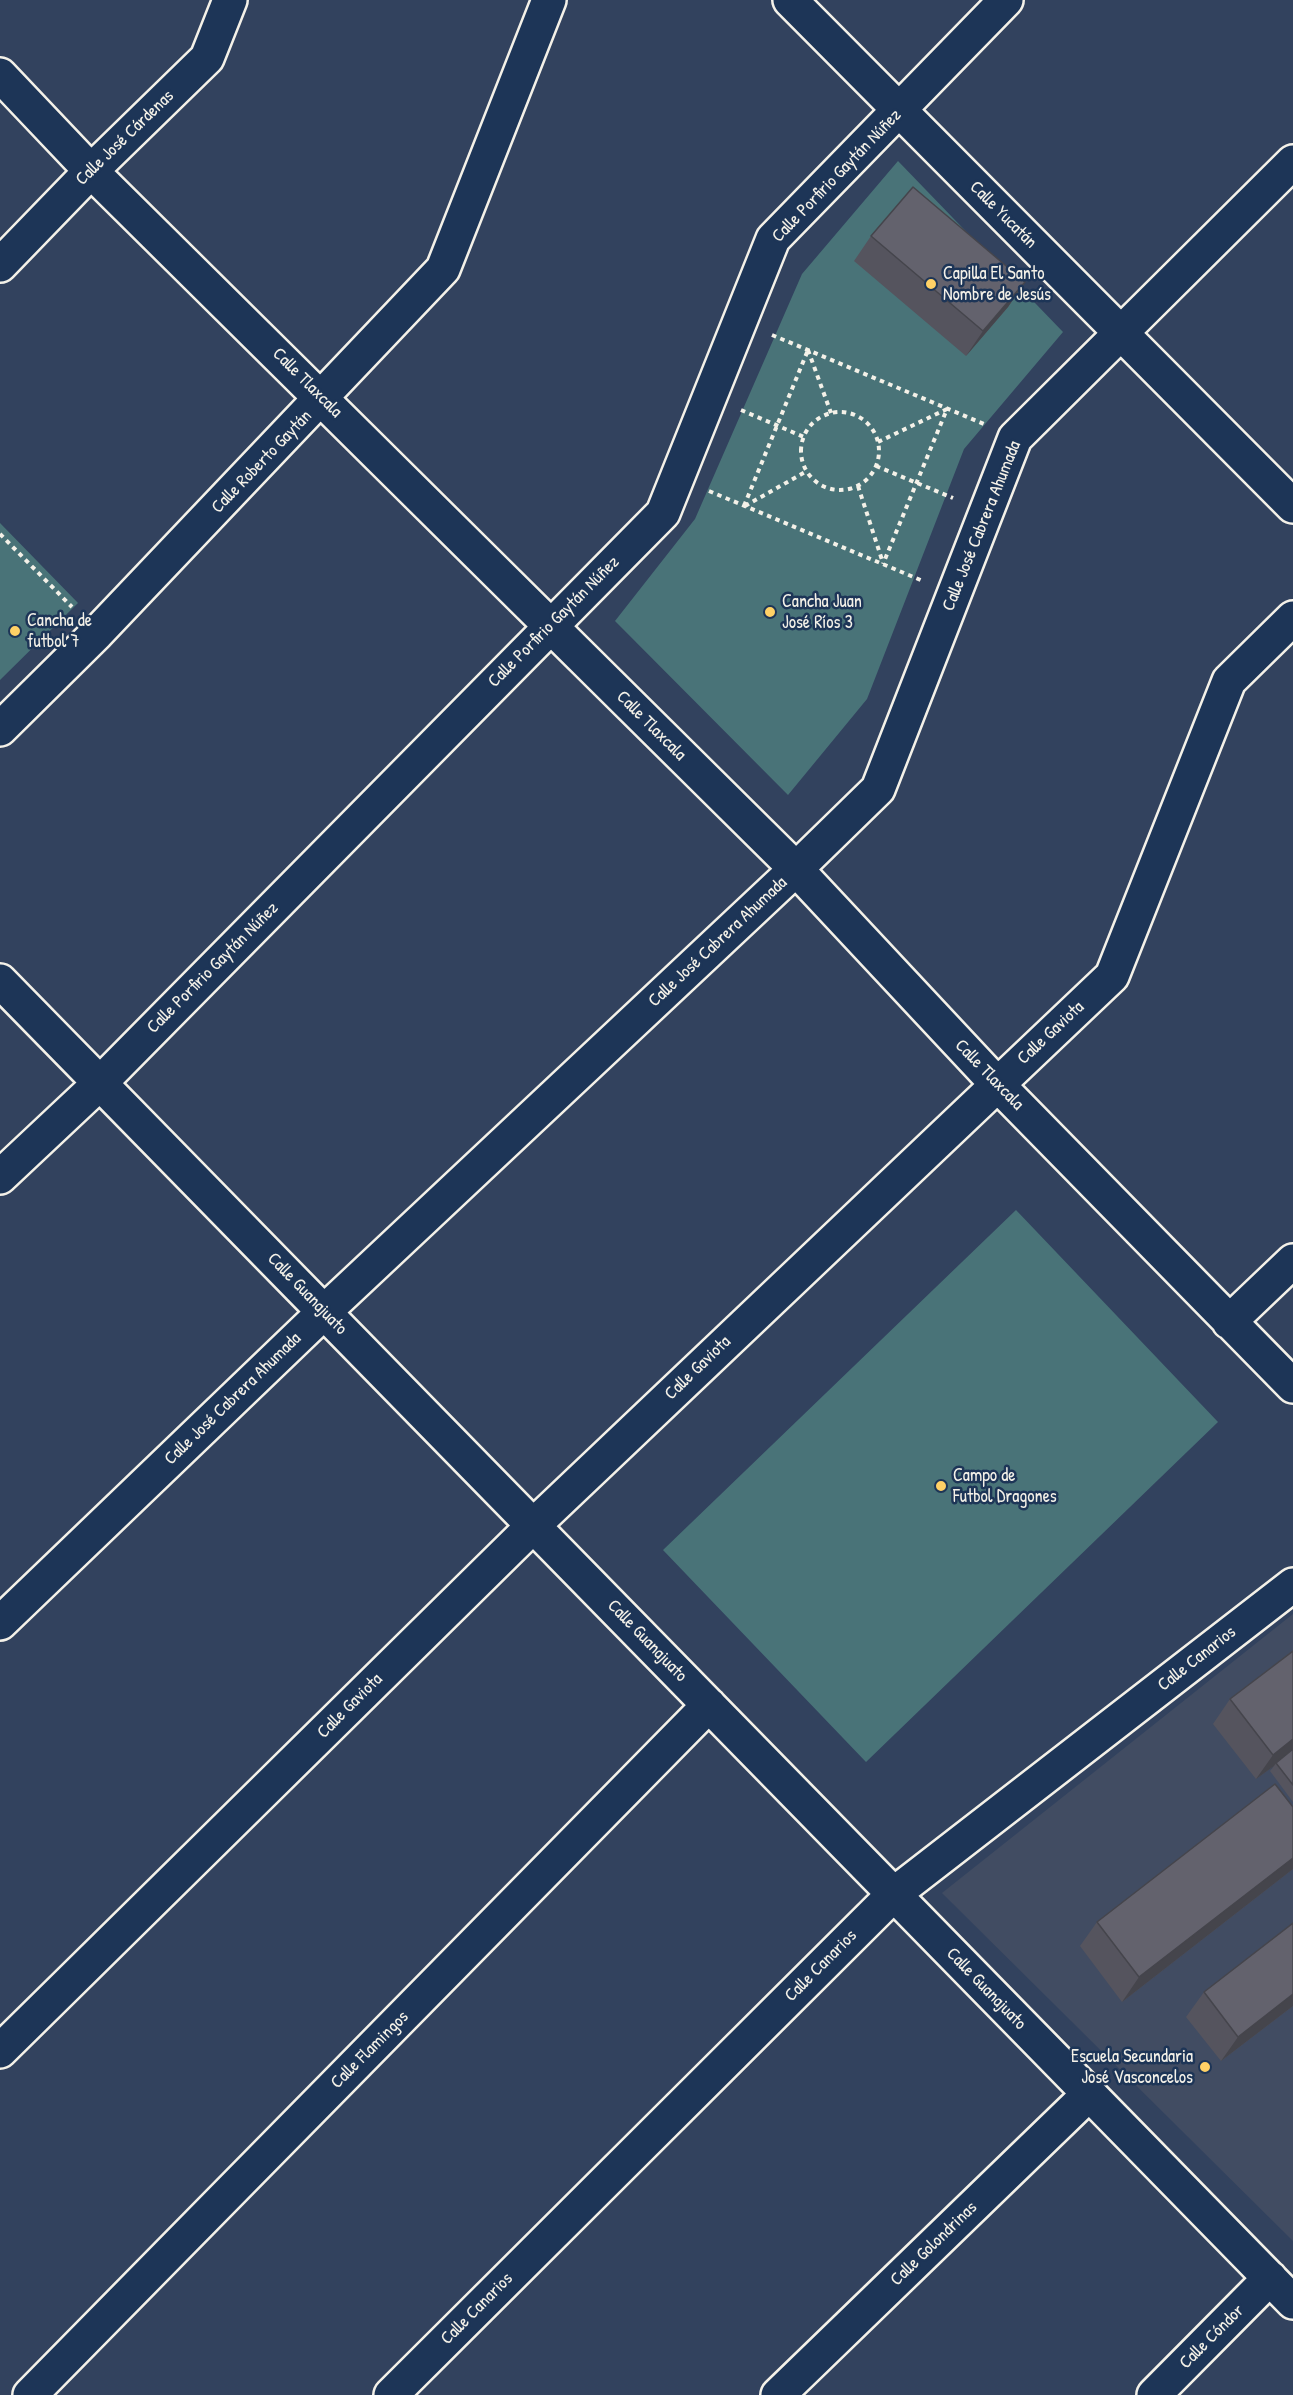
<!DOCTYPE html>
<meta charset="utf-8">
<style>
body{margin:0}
canvas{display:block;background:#32425e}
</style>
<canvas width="1293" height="2395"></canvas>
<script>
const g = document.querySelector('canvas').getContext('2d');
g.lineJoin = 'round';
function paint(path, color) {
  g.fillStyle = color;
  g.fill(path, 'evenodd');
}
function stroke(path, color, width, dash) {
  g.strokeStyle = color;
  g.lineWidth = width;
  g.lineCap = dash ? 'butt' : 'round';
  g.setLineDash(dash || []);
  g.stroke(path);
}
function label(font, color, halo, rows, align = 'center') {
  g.font = font + ' "Patrick Hand",sans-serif';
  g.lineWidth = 5;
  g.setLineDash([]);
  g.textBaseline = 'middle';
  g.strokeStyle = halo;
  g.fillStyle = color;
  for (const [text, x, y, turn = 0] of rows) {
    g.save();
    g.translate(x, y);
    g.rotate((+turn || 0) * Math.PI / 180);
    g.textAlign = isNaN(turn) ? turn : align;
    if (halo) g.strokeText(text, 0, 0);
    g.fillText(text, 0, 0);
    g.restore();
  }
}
const built = new Path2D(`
 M 1293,1614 L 1293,2241 L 942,1893 Z`);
const green = new Path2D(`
 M 898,161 L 1063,332 L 964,449 L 867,699 L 788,795 L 615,621 L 695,519 L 802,274 Z
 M 0,523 L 78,603 L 0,680 Z
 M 1016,1210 L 1218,1422 L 866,1762 L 663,1550 Z`);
const path = new Path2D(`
 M 772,335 L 984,424
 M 808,350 L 831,413
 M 741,410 L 804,437
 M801 451a39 39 0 1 1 78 0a39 39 0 1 1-78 0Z
 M 878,442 L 947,409 L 883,564
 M 876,466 L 953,498
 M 858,486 L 883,563
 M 709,491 L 923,581
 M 744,506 L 808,350
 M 745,506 L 807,471
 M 0,534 L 72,607`);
const minor = new Path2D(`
 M 790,0 L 1293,506
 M 0,75 L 91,171 L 796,869 L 996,1083 L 1293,1386
 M 0,265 L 91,171 L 207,58 L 230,0
 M 0,729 L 97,633 L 443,269 L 549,0
 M 0,981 L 1293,2302
 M 0,1177 L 100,1083 L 663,513 L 773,239 L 1006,0
 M 1229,1322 L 1293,1261
 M 0,1623 L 324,1312 L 796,869 L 878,789 L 1015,438 L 1293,162
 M 0,2051 L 535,1524 L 1112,976 L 1229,681 L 1293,618
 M 30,2395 L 709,1705
 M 391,2395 L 894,1894 L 1293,1585
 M 778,2395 L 1089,2094
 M 1154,2395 L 1270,2278`);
const wall = new Path2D(`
 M 871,236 L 1025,282 L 1008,307 L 966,356 L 854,261 Z
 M 1293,1651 L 1293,1802 L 1270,1771 L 1274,1766 L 1256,1779 L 1213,1724 L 1230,1699 Z
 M 1293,1807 L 1293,1869 L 1122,2002 L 1080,1946 L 1097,1922 Z
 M 1204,1992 L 1293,2006 L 1221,2061 L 1186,2017 Z`);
const shadedWall = new Path2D(`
 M 1025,282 L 1008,307 L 966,356 L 983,331 Z
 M 1293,1739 L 1293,1751 L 1276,1763 L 1274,1766 L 1256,1779 L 1273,1755 Z
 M 1293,1858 L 1293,1869 L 1122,2002 L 1139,1977 Z
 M 1293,1994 L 1293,2006 L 1221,2061 L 1238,2037 Z`);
const building = new Path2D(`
 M 913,187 L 1025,282 L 983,331 L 871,236 Z
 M 1293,1651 L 1293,1739 L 1273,1755 L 1230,1699 Z
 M 1293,1749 L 1293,1785 L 1276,1763 Z
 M 1275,1784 L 1293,1807 L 1293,1858 L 1139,1977 L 1097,1922 Z
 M 1293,1923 L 1293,1994 L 1238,2037 L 1204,1992 Z`);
const markers = [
 [931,284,6,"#ffd166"],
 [770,612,6,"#ffd166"],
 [15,631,6,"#ffd166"],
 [941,1486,6,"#ffd166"],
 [1205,2067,6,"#ffd166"]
];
const streetNames = [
 ["Calle José Cárdenas",125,138,-44],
 ["Calle Porfirio Gaytán Núñez",837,176,-46],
 ["Calle Yucatán",1003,215,45],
 ["Calle Tlaxcala",307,383,45],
 ["Calle Roberto Gaytán",262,462,-46],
 ["Calle José Cabrera Ahumada",982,526,-68],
 ["Calle Porfirio Gaytán Núñez",554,622,-45],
 ["Calle Tlaxcala",651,726,45],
 ["Calle José Cabrera Ahumada",718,942,-43],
 ["Calle Porfirio Gaytán Núñez",213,968,-45],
 ["Calle Gaviota",1051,1033,-43],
 ["Calle Tlaxcala",989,1075,46],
 ["Calle Guanajuato",307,1294,46],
 ["Calle Gaviota",698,1368,-44],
 ["Calle José Cabrera Ahumada",233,1399,-44],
 ["Calle Guanajuato",647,1641,46],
 ["Calle Canarios",1197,1659,-38],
 ["Calle Gaviota",350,1706,-45],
 ["Calle Canarios",821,1966,-45],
 ["Calle Guanajuato",986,1989,46],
 ["Calle Flamingos",370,2050,-45],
 ["Calle Golondrinas",934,2244,-44],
 ["Calle Canarios",477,2309,-45],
 ["Calle Cóndor",1212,2337,-45]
];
const poiNames = [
 ["Capilla El Santo",943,274],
 ["Nombre de Jesús",943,295],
 ["Cancha Juan",782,602],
 ["José Ríos 3",782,623],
 ["Cancha de",27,621],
 ["futbol 7",27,642],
 ["Campo de",953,1476],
 ["Futbol Dragones",953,1497],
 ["Escuela Secundaria",1193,2057,"right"],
 ["José Vasconcelos",1193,2078,"right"]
];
paint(built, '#414c62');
paint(green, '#497378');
stroke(minor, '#f4f1e8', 38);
stroke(path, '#f4f1e8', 4, [4.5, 4.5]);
stroke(minor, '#1d3557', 33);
paint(wall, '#55545e');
paint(shadedWall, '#45454c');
paint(building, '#63626d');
stroke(building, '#45454c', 1.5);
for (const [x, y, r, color] of markers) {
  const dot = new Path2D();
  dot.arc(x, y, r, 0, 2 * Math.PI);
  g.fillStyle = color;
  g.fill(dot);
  stroke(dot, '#1d3557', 2);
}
label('18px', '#f4f1e8', '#1d3557', streetNames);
label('18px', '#f4f1e8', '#1d3557', poiNames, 'left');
</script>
